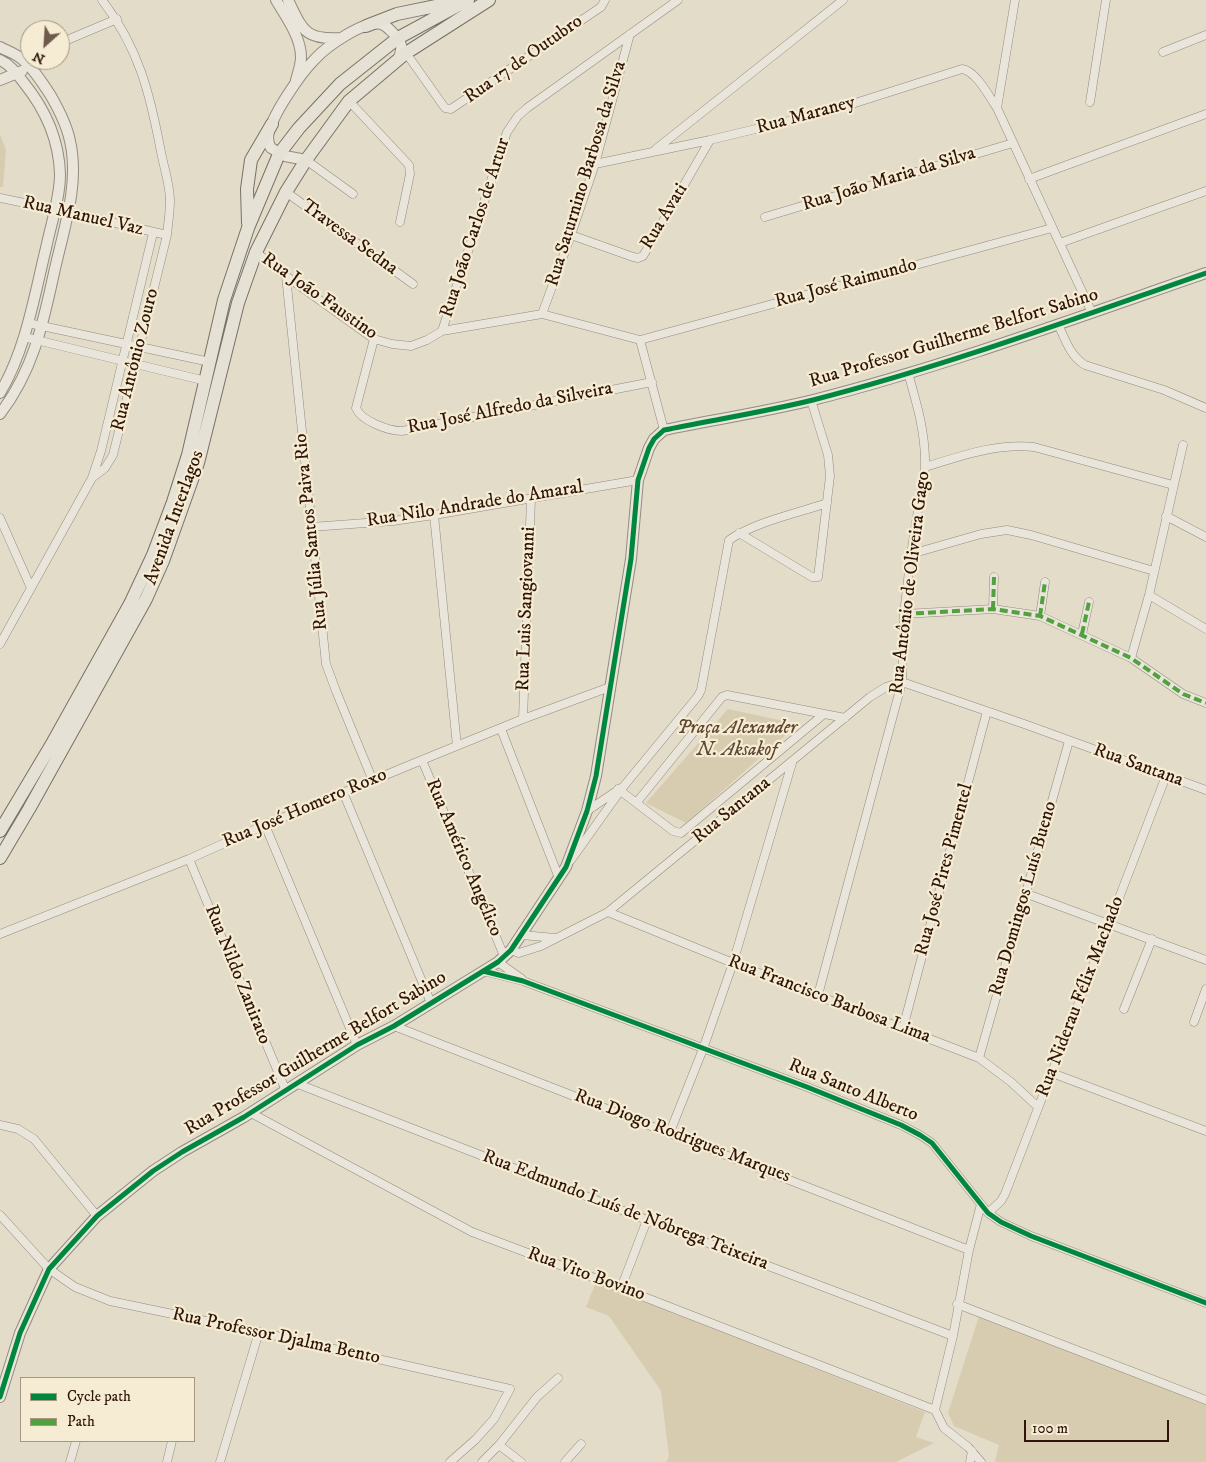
<!DOCTYPE html>
<meta charset="utf-8">
<style>
body{margin:0}
#map{position:relative;width:1206px;height:1462px;overflow:hidden;background:#e3dcc8;font-family:"IM FELL DW Pica",serif}
canvas{display:block}
.legend{position:absolute;left:20px;top:1377px;width:175px;height:65px;box-sizing:border-box;background:#f5ecd3;border:1px solid #a69682;margin:0;padding:6px 9px;list-style:none;font-size:15px;color:#2f1508}
.legend li{display:flex;align-items:center;gap:10px;height:25px}
.legend b{width:25px;border:1px solid #a69682}
.north{position:absolute;left:20px;top:20px;width:50px;height:50px;box-sizing:border-box;background:#f5ecd3;border:1px solid #a69682;border-radius:50%;rotate:206deg;font-size:14px;font-weight:700;line-height:20px;text-align:center;color:#2f1508}
.north::after{content:'';display:block;margin:auto;width:18px;height:22px;background:#6e5b4b;clip-path:polygon(50% 0,100% 100%,50% 72%,0 100%)}
.scale{position:absolute;left:1024px;top:1420px;width:145px;height:22px;box-sizing:border-box;border:2px solid #2f1508;border-top:0;padding-left:6px;font-size:15px;line-height:18px;white-space:nowrap;color:#2f1508;-webkit-text-stroke:4px #f5ecd3;paint-order:stroke}
</style>
<div id="map">
<canvas width="1206" height="1462"></canvas>
<ul class="legend">
<li><b style="height:6px;background:#00873e"></b>Cycle path</li>
<li><b style="height:6px;background:#52a03e"></b>Path</li>
</ul>
<div class="north">N</div>
<div class="scale">100 m</div>
</div>
<script>
const g = document.querySelector('canvas').getContext('2d');
g.lineJoin = 'round';
function paint(path, color) {
  g.fillStyle = color;
  g.fill(path, 'evenodd');
}
function stroke(path, color, width, dash) {
  g.strokeStyle = color;
  g.lineWidth = width;
  g.lineCap = dash ? 'butt' : 'round';
  g.setLineDash(dash || []);
  g.stroke(path);
}
function label(font, color, halo, rows, align = 'center') {
  g.font = font + ' "IM FELL DW Pica",serif';
  g.lineWidth = 4.5;
  g.setLineDash([]);
  g.textBaseline = 'middle';
  g.strokeStyle = halo;
  g.fillStyle = color;
  for (const [text, x, y, turn = 0] of rows) {
    g.save();
    g.translate(x, y);
    g.rotate((+turn || 0) * Math.PI / 180);
    g.textAlign = isNaN(turn) ? turn : align;
    if (halo) g.strokeText(text, 0, 0);
    g.fillText(text, 0, 0);
    g.restore();
  }
}
const green = new Path2D(`
 M 0,134 L 6,150 L 3,187 L 0,187 Z
 M 728,709 L 798,724 L 686,823 L 646,803 Z
 M 596,1282 L 925,1412 L 916,1437 L 934,1443 L 896,1462 L 666,1462 L 669,1457 L 661,1391 L 609,1316 L 586,1307 Z
 M 980,1313 L 1206,1405 L 1206,1462 L 995,1462 L 999,1445 L 954,1426 L 948,1413 Z`);
const minor = new Path2D(`
 M 1015,0 L 997,108 L 1092,313
 M 60,43 L 117,19
 M 1163,52 L 1206,35
 M 406,53 L 445,108 L 451,109 L 601,7 L 605,0
 M 23,59 L 30,56
 M 349,101 L 409,165 L 410,174 L 400,222
 M 1090,102 L 1106,0
 M 656,149 L 843,0
 M 306,160 L 353,194
 M 595,164 L 710,140 L 830,111 L 962,69 C 976,71 989,96 997,108
 M 1029,179 L 1206,114
 M 286,192 L 413,284
 M 0,198 L 68,212 L 167,235
 M 765,217 L 1013,143
 M 571,235 L 633,257 L 638,258 L 643,256 L 710,140
 M 1060,243 L 1206,191
 M 256,252 L 286,276 L 374,339 L 392,344 L 411,346 L 427,340 L 442,331 L 542,314 L 640,340 L 664,430
 M 286,276 L 326,664 L 336,691 L 373,781
 M 542,314 L 571,235 L 595,164 L 630,34
 M 28,323 L 210,362
 M 1058,324 C 1065,339 1070,356 1085,365 L 1164,390 L 1206,408
 M 442,331 L 507,132 L 518,116 L 527,108 L 678,0
 M 24,337 L 206,381
 M 374,339 L 356,408 C 361,421 389,431 402,431 L 652,382
 M 640,340 L 1052,228
 M 925,467 C 961,456 996,443 1034,447 L 1173,485
 M 92,478 L 105,468 L 113,455 L 167,235 C 168,224 170,212 170,201 C 170,185 164,168 161,152 C 150,94 139,48 102,0
 M 434,515 L 457,746
 M 1166,516 L 1206,537
 M 0,518 L 31,588
 M 311,527 L 393,521 L 434,515 L 638,480
 M 739,533 L 812,577 L 818,577 L 830,476 L 828,455 L 811,400
 M 911,554 L 981,534 L 1007,530 L 1031,535 L 1154,571
 M 1149,595 L 1206,629
 M 993,609 L 994,577
 M 904,614 L 993,609 L 1040,616 L 1131,658 L 1183,694 L 1206,703
 M 1040,616 L 1045,582
 M 1082,634 L 1089,602
 M 0,644 L 92,478 L 101,451 L 153,233
 M 1131,658 L 1149,595 L 1183,445
 M 523,719 L 531,498
 M 501,729 L 559,878
 M 422,760 L 504,956
 M 618,789 L 673,831 L 681,833 L 824,714
 M 343,792 L 431,1003
 M 637,802 L 722,697 L 727,695 L 845,718
 M 587,811 L 621,788
 M 265,825 L 357,1045
 M 189,859 L 286,1091
 M 571,860 L 623,787 L 698,696 L 701,690 L 729,540 C 758,521 795,514 827,503
 M 1027,894 L 1206,960
 M 608,912 L 733,963 L 979,1058 L 1011,1082 L 1038,1107
 M 0,934 L 189,859 L 265,825 L 422,760 L 523,719 L 610,687
 M 522,935 L 555,938
 M 511,950 L 519,953 L 541,946 L 608,912 L 870,697 L 886,687 L 902,682 L 1027,725 L 1206,790
 M 498,962 L 522,979
 M 483,971 L 523,981 L 807,1087 L 901,1125 L 920,1135 L 932,1143 L 988,1213 L 1001,1222 L 1031,1236 L 1206,1303
 M 818,995 L 902,682 L 904,614 L 911,554 L 925,467 C 926,435 917,404 908,373
 M 1124,1009 L 1152,939
 M 1194,1022 L 1206,989
 M 394,1026 L 969,1250
 M 903,1028 L 987,711
 M 979,1058 L 1069,741
 M 1052,1073 L 1206,1131
 M 298,1084 L 647,1220 L 953,1336
 M 251,1113 L 472,1232 L 621,1288 L 935,1410
 M 0,1125 L 18,1129 L 34,1139 L 97,1216
 M 670,1132 L 703,1049 L 733,963 L 792,763
 M 988,1213 L 1001,1201 L 1005,1194 L 1166,776
 M 0,1215 L 49,1269 L 75,1287 L 110,1301 L 259,1332 L 510,1389 L 494,1419 L 475,1440 L 450,1462
 M 621,1288 L 647,1220
 M 957,1304 L 1206,1400
 M 499,1445 L 521,1462
 M 70,1462 L 76,1441
 M 167,1462 L 172,1441
 M 220,1462 L 259,1332
 M 482,1462 L 499,1445 L 537,1397 L 558,1378
 M 565,1462 L 581,1444
 M 970,1462 L 972,1451
 M 981,1462 L 968,1447 L 944,1428 L 935,1410 L 953,1336 L 969,1250 L 981,1204`);
const tertiary = new Path2D(`
 M 276,0 C 286,17 301,37 301,57 C 301,65 298,73 296,80
 M 288,0 C 303,30 304,40 341,38
 M 0,47 C 7,51 17,54 23,60 C 33,68 44,85 51,96 C 59,110 67,126 70,141 C 80,185 63,231 54,273 C 43,324 33,371 0,414
 M 0,60 C 11,65 17,74 24,83 C 45,109 59,140 60,174 C 60,198 51,224 46,248 C 34,297 26,349 0,393
 M 0,80 L 22,71
 M 306,160 L 285,156 L 271,148 C 269,145 268,141 268,137 C 270,117 301,73 315,59 C 327,46 364,20 381,24 C 386,25 390,30 393,33 C 403,43 403,48 398,60
 M 0,1397 L 20,1333 L 49,1269 L 97,1216 L 153,1171 L 182,1152 L 244,1117 L 357,1045 L 394,1026 L 498,962 L 511,950 L 566,867 L 587,811 L 596,776 L 631,559 L 638,480 L 649,448 L 654,439 L 664,430 C 713,420 764,412 813,400 C 946,366 1076,318 1206,273`);
const primary = new Path2D(`
 M 366,26 L 397,14 L 455,2
 M 248,223 L 247,189 L 251,160 L 272,124
 M 0,831 L 53,742 L 130,604 L 153,555 L 173,502 L 188,455 L 224,300 L 248,228 L 279,154 L 299,128 L 340,84 L 398,38 L 468,0
 M 0,858 L 29,809 L 146,599 L 163,561 L 198,463 L 238,303 L 256,252 L 286,192 L 306,160 L 349,101 L 406,53 L 489,0`);
const quiet = new Path2D(`
 M 993,609 L 994,577
 M 904,614 L 993,609 L 1040,616 L 1131,658 L 1183,694 L 1206,703
 M 1040,616 L 1045,582
 M 1082,634 L 1089,602`);
const cycleway = new Path2D(`
 M 483,971 L 523,981 L 807,1087 L 901,1125 L 920,1135 L 932,1143 L 988,1213 L 1001,1222 L 1031,1236 L 1206,1303
 M 0,1397 L 20,1333 L 49,1269 L 97,1216 L 153,1171 L 182,1152 L 244,1117 L 357,1045 L 394,1026 L 498,962 L 511,950 L 566,867 L 587,811 L 596,776 L 631,559 L 638,480 L 649,448 L 654,439 L 664,430 C 713,420 764,412 813,400 C 946,366 1076,318 1206,273`);
const streetNames = [
 ["Rua 17 de Outubro",524,60,-35],
 ["Rua Maraney",806,116,-15],
 ["Rua Saturnino Barbosa da Silva",587,174,-73],
 ["Rua João Maria da Silva",889,180,-17],
 ["Rua Manuel Vaz",83,217,13],
 ["Rua Avati",665,217,-59],
 ["Rua João Carlos de Artur",476,228,-72],
 ["Travessa Sedna",349,238,36],
 ["Rua José Raimundo",846,284,-15],
 ["Rua João Faustino",319,297,35],
 ["Rua Professor Guilherme Belfort Sabino",954,339,-17],
 ["Rua Antônio Zouro",136,360,-76],
 ["Rua José Alfredo da Silveira",510,409,-11],
 ["Rua Nilo Andrade do Amaral",475,505,-9],
 ["Avenida Interlagos",175,518,-70],
 ["Rua Júlia Santos Paiva Rio",312,532,-96],
 ["Rua Antônio de Oliveira Gago",911,583,-83],
 ["Rua Luis Sangiovanni",527,609,-88],
 ["Rua Santana",1138,766,20],
 ["Rua José Homero Roxo",305,809,-23],
 ["Rua Santana",732,811,-39],
 ["Rua Américo Angélico",463,858,67],
 ["Rua José Pires Pimentel",945,870,-75],
 ["Rua Domingos Luís Bueno",1024,899,-74],
 ["Rua Nildo Zanirato",237,975,68],
 ["Rua Niderau Félix Machado",1081,997,-69],
 ["Rua Francisco Barbosa Lima",829,1000,21],
 ["Rua Professor Guilherme Belfort Sabino",316,1054,-31],
 ["Rua Santo Alberto",853,1091,22],
 ["Rua Diogo Rodrigues Marques",682,1137,21],
 ["Rua Edmundo Luís de Nóbrega Teixeira",625,1211,21],
 ["Rua Vito Bovino",586,1275,20],
 ["Rua Professor Djalma Bento",276,1337,12]
];
const parkNames = [
 ["Praça Alexander",737,729],
 ["N. Aksakof",737,751]
];
paint(green, '#d7ccb0');
stroke(minor, '#938b7f', 9);
stroke(tertiary, '#938b7f', 12);
stroke(primary, '#797166', 14);
stroke(minor, '#e9e5db', 8);
stroke(tertiary, '#e9e5db', 10);
stroke(primary, '#e6e1d5', 12);
stroke(quiet, '#52a03e', 4, [8, 4]);
stroke(cycleway, '#00873e', 5);
label('19px', '#2f1508', '#f5ecd3', streetNames);
label('italic 19px', '#5f4835', '#f5ecd3', parkNames);
</script>
